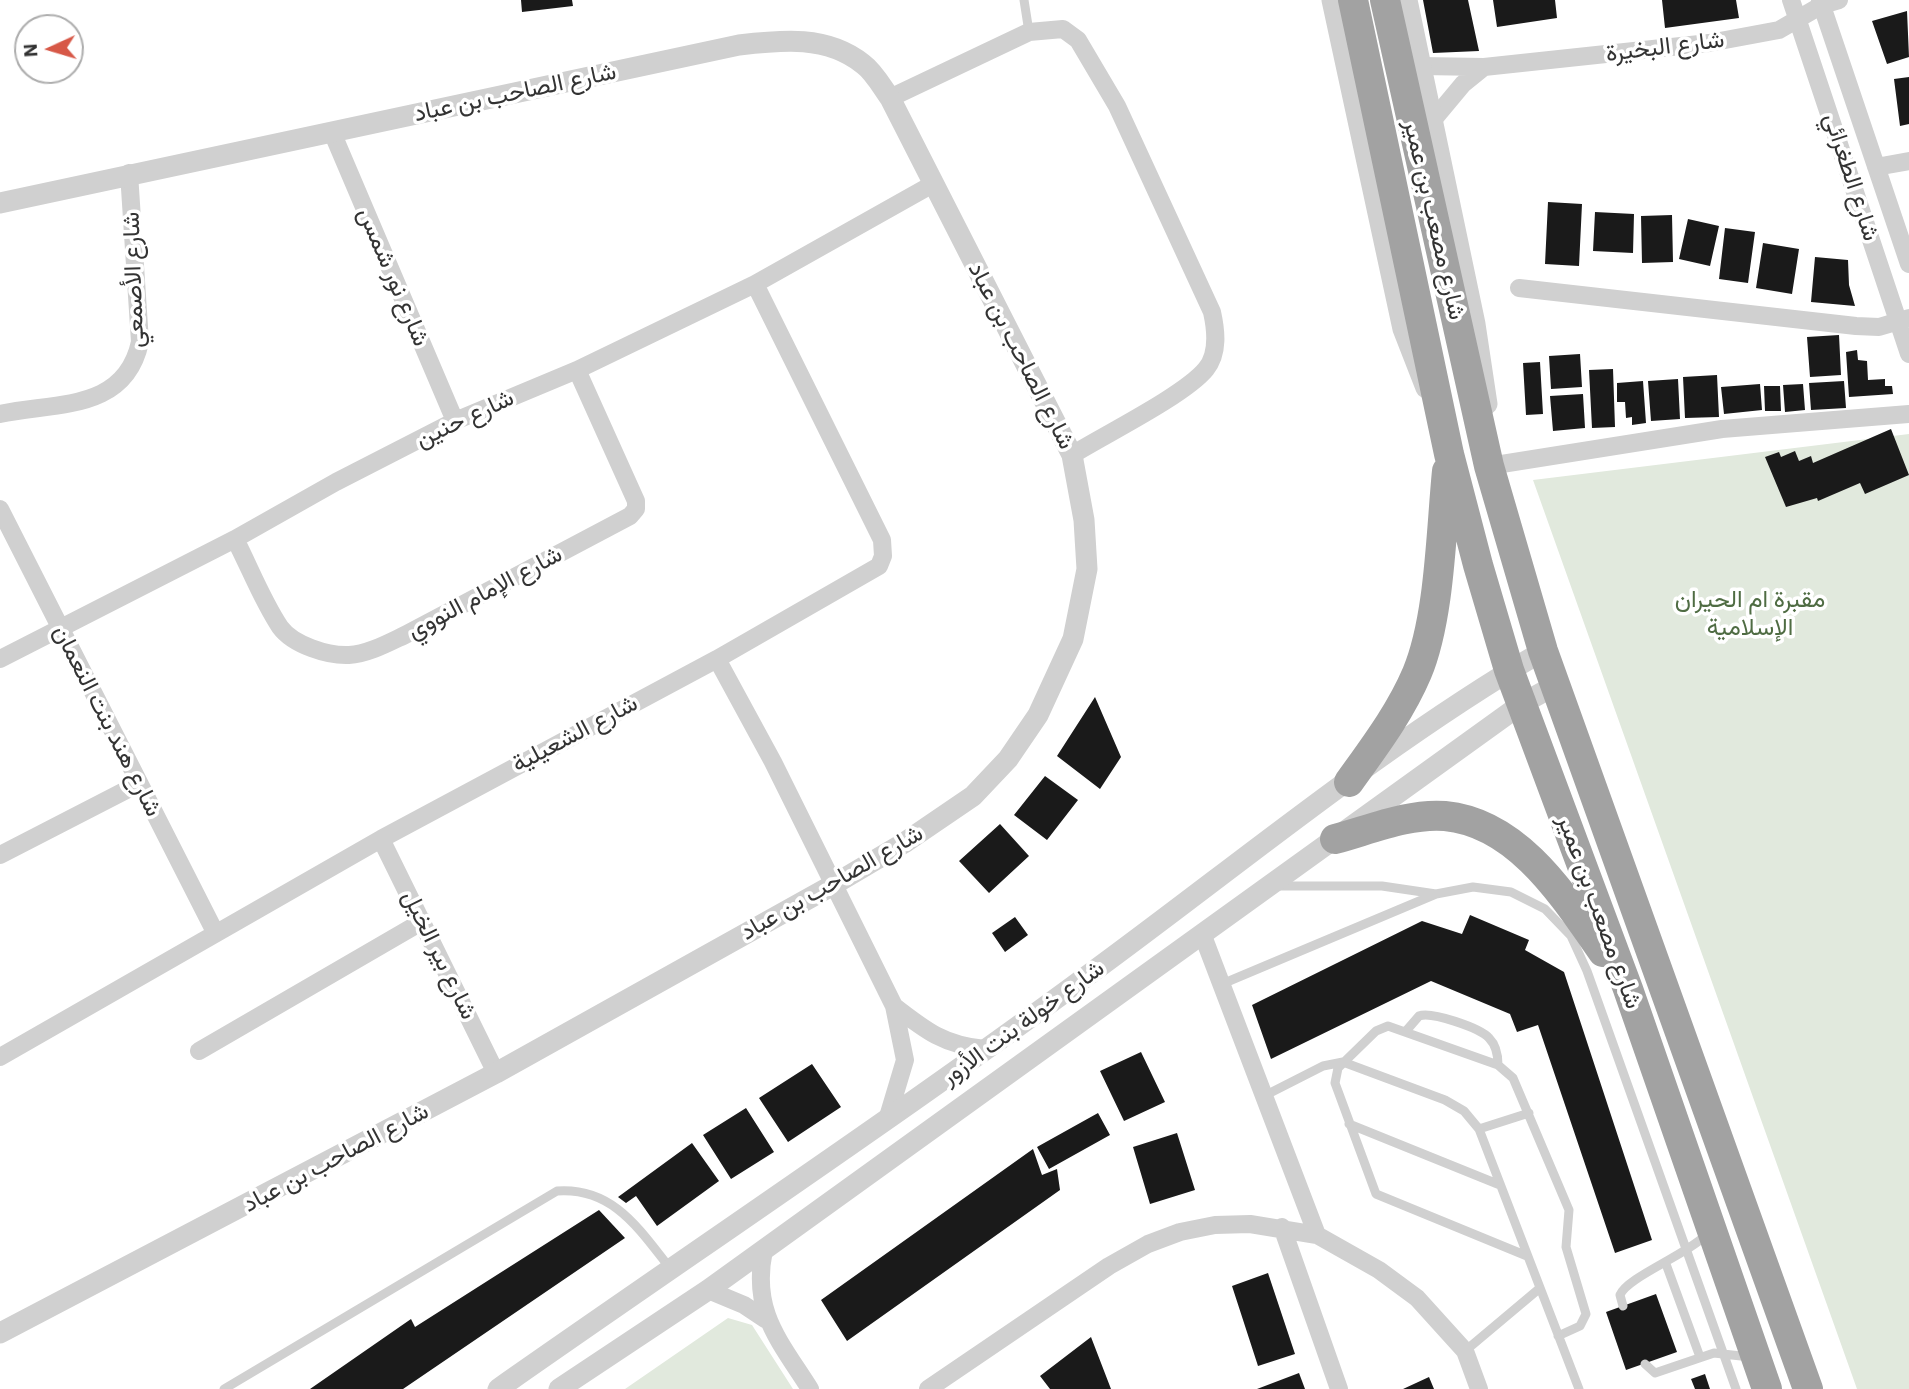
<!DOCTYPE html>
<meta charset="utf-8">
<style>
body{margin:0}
#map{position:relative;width:1909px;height:1389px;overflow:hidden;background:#fff;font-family:"IBM Plex Sans",sans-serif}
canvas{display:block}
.north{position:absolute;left:14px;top:14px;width:70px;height:70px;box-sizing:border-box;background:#fff;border:2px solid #adadad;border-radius:50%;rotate:266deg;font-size:19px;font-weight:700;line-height:28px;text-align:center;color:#333}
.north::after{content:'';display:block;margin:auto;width:24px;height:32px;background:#d75847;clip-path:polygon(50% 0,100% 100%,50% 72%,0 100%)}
</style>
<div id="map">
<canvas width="1909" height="1389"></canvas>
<div class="north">N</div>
</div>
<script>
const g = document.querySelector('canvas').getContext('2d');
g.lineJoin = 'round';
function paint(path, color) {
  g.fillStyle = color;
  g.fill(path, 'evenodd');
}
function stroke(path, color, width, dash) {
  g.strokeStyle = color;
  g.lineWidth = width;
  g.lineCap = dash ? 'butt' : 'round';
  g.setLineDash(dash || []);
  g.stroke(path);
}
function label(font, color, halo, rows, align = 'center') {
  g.font = font + ' "IBM Plex Sans",Vazirmatn,sans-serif';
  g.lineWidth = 7;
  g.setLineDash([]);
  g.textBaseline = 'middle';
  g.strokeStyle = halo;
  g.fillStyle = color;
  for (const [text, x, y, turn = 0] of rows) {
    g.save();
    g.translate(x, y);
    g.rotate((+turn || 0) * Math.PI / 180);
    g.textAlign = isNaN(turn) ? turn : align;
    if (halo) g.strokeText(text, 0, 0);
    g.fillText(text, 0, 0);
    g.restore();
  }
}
const green = new Path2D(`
 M 1909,434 L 1909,1389 L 1857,1389 L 1533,480 Z
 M 728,1318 L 752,1325 L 793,1389 L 625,1389 Z`);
const building = new Path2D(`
 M 521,0 L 572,0 L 573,6 L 522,12 Z
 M 1423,0 L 1468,0 L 1479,51 L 1433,53 Z
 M 1493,0 L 1555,0 L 1557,18 L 1497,27 Z
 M 1662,0 L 1736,0 L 1739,18 L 1665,28 Z
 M 1907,11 L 1909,57 L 1887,64 L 1872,21 Z
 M 1909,77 L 1909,124 L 1900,126 L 1894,79 Z
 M 1548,202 L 1582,204 L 1579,266 L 1545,264 Z
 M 1595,212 L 1634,214 L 1633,253 L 1593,251 Z
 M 1672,215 L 1673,262 L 1642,263 L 1641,216 Z
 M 1688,219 L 1719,226 L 1710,266 L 1679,259 Z
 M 1725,228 L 1755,232 L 1748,283 L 1719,279 Z
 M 1763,243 L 1799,249 L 1792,294 L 1756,288 Z
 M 1815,257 L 1848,260 L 1849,285 L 1855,306 L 1811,302 Z
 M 1839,335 L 1841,375 L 1810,377 L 1807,337 Z
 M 1857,350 L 1858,360 L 1867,361 L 1868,380 L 1885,379 L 1885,386 L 1892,386 L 1893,394 L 1849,397 L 1846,352 Z
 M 1580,354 L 1582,387 L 1551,389 L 1549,356 Z
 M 1540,362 L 1543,414 L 1526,415 L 1523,363 Z
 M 1613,369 L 1615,427 L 1592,428 L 1589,370 Z
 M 1717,375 L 1719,417 L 1685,418 L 1683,377 Z
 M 1678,379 L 1680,419 L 1651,421 L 1648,381 Z
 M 1643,381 L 1646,423 L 1632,425 L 1632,417 L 1626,418 L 1625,402 L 1617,402 L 1617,383 Z
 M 1844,381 L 1846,408 L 1811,410 L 1809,383 Z
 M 1760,384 L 1762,410 L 1724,414 L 1721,387 Z
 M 1803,384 L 1805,410 L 1785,412 L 1783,385 Z
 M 1764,386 L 1780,386 L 1781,411 L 1765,411 Z
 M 1583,394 L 1585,428 L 1553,431 L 1550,396 Z
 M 1891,429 L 1909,475 L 1865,494 L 1860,483 L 1818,501 L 1817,498 L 1786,507 L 1765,457 L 1779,452 L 1781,457 L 1795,451 L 1799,461 L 1811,456 L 1813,463 Z
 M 1095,697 L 1121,757 L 1100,789 L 1057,756 Z
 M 1045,776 L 1078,800 L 1047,840 L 1014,815 Z
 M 1000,824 L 1029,856 L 989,893 L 959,861 Z
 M 1470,915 L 1529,940 L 1525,950 L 1564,972 L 1652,1240 L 1615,1253 L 1538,1025 L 1517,1032 L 1510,1014 L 1431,981 L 1271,1059 L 1252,1005 L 1422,921 L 1462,934 Z
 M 1015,917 L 1028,935 L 1005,952 L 992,933 Z
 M 1141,1052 L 1165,1102 L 1124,1121 L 1100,1071 Z
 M 812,1064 L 841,1107 L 788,1142 L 759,1098 Z
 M 746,1108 L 774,1152 L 731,1179 L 703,1135 Z
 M 1098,1113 L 1110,1135 L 1049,1169 L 1037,1147 Z
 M 1177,1133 L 1195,1190 L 1150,1204 L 1133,1147 Z
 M 692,1143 L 719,1181 L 657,1226 L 636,1196 L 626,1203 L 618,1197 Z
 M 1033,1149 L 1042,1175 L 1057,1169 L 1060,1190 L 847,1341 L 821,1300 Z
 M 599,1210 L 625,1238 L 403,1389 L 310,1389 L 411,1319 L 415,1327 Z
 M 1268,1273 L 1295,1354 L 1258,1366 L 1232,1286 Z
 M 1656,1294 L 1677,1352 L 1626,1370 L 1606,1312 Z
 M 1091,1337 L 1111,1389 L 1050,1389 L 1040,1376 Z
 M 1299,1373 L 1305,1389 L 1257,1389 Z
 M 1705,1374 L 1710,1389 L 1695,1389 L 1691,1379 Z
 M 1429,1377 L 1434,1389 L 1403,1389 Z`);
const service = new Path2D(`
 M 1024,0 L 1029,32
 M 1276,886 L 1382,886 L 1436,894
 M 1222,984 L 1436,894 L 1473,887 L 1511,892 L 1545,909 L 1571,936 L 1587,971 L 1736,1389
 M 1406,1031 L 1419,1016 C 1431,1011 1480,1028 1489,1038 C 1496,1045 1498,1055 1498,1065
 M 1264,1096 L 1323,1066 L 1343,1062 L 1445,1100 L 1464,1111 L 1479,1129 L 1579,1389
 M 1349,1124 L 1500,1185
 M 1479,1129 L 1529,1113
 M 1527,1256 L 1376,1194 L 1335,1083 L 1338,1068 L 1376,1031 L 1388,1026 L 1498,1065 L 1513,1078 L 1569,1210 L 1566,1247 L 1586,1314 L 1580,1326 L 1558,1336
 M 1666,1264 L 1700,1357
 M 1623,1306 L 1620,1295 C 1627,1277 1689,1254 1708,1233
 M 1465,1351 L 1540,1288
 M 1645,1364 L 1655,1373 L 1714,1353 L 1750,1357
 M 224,1389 L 557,1191 C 613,1187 639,1229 670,1268`);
const minor = new Path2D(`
 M 1791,0 L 1909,354
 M 1820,0 L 1909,264
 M 1421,66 L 1484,67 L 1709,43 L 1779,30 L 1822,5 L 1839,0
 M 890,98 L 1029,32 L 1063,29 L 1078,40 L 1117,106 L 1212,312 C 1216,330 1219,353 1206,369 C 1185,395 1104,435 1072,455
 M 1433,120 L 1463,84 L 1484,67
 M 332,132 L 455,421
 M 1876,167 L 1909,161
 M 1519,288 L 1856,326 L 1879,327 L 1909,318
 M 0,414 C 55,402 125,412 140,342 L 129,173
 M 1489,466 L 1722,429 L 1909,414
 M 0,509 L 215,932
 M 235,539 C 250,568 262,600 280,627 C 293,645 328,656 349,655 C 368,654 388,643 405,635 L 630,516 L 636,509 L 636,501 L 577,370
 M 0,659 L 235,539 L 336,482 L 455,421 L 577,370 L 755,284 L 933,184
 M 717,659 L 773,762 L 894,1006 L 905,1060 L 887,1120
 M 381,839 L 496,1073
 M 0,855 L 138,784
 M 1203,936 L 1317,1235
 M 894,1006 C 926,1031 944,1045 985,1049
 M 199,1051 L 423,921
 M 0,1057 L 381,839 L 717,659 L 879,566 L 883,556 L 882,540 L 755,284
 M 1282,1227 L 1339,1389
 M 764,1250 C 751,1311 779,1340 810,1389
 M 708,1290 L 744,1305 L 765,1319
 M 928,1389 L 1109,1266 L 1148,1244 L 1180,1232 L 1215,1225 L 1250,1224 L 1317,1235 L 1379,1270 L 1417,1298 L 1465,1351 L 1479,1389`);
const tertiary = new Path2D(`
 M 1332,0 L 1403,329 L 1426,388
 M 1407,0 L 1475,324 L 1487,404
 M 0,203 L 739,45 C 782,40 827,35 863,64 C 874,72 882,87 890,98 L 1072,455 L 1084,520 L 1087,569 L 1073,639 L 1038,715 L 1008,759 L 973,796 L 904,843 L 833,885 L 496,1073 L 0,1333
 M 498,1389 C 689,1255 884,1125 1072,987 C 1228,874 1377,748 1543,651
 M 559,1389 L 708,1290 L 1523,703 L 1556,685`);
const trunk = new Path2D(`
 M 1353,0 L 1449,454 L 1478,565 L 1509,670 L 1628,989 L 1767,1389
 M 1385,0 L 1489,466 L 1543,651 L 1808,1389
 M 1349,782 C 1374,747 1400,713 1417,673 C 1440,618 1441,531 1447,471
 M 1335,839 C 1369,830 1409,813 1445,816 C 1519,823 1565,898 1603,952`);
const streetNames = [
 ["شارع البخيرة",1665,47,-7],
 ["شارع الصاحب بن عباد",515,93,-12],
 ["شارع الطغرائي",1851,177,72],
 ["شارع مصعب بن عمير",1434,220,77],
 ["شارع نور شمس",393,277,67],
 ["شارع الأصمعي",134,280,-92],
 ["شارع الصاحب بن عباد",1021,356,63],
 ["شارع حنين",465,419,-25],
 ["شارع الإمام النووي",485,593,-28],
 ["شارع هند بنت النعمان",107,721,63],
 ["شارع الشعيلية",575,734,-28],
 ["شارع الصاحب بن عباد",832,883,-30],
 ["شارع مصعب بن عمير",1599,912,70],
 ["شارع بير الخيل",439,955,64],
 ["شارع خولة بنت الأزور",1023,1023,-36],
 ["شارع الصاحب بن عباد",336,1158,-28]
];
const parkNames = [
 ["مقبرة ام الحيران",1750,600],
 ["الإسلامية",1750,628]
];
paint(green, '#e1e9dd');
paint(building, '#1a1a1a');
stroke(service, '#d0d0d0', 9);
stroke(minor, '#d0d0d0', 18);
stroke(tertiary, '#d0d0d0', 21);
stroke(trunk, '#a2a2a2', 30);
label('24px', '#333', '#fff', streetNames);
label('24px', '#4f6c43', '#fff', parkNames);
</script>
